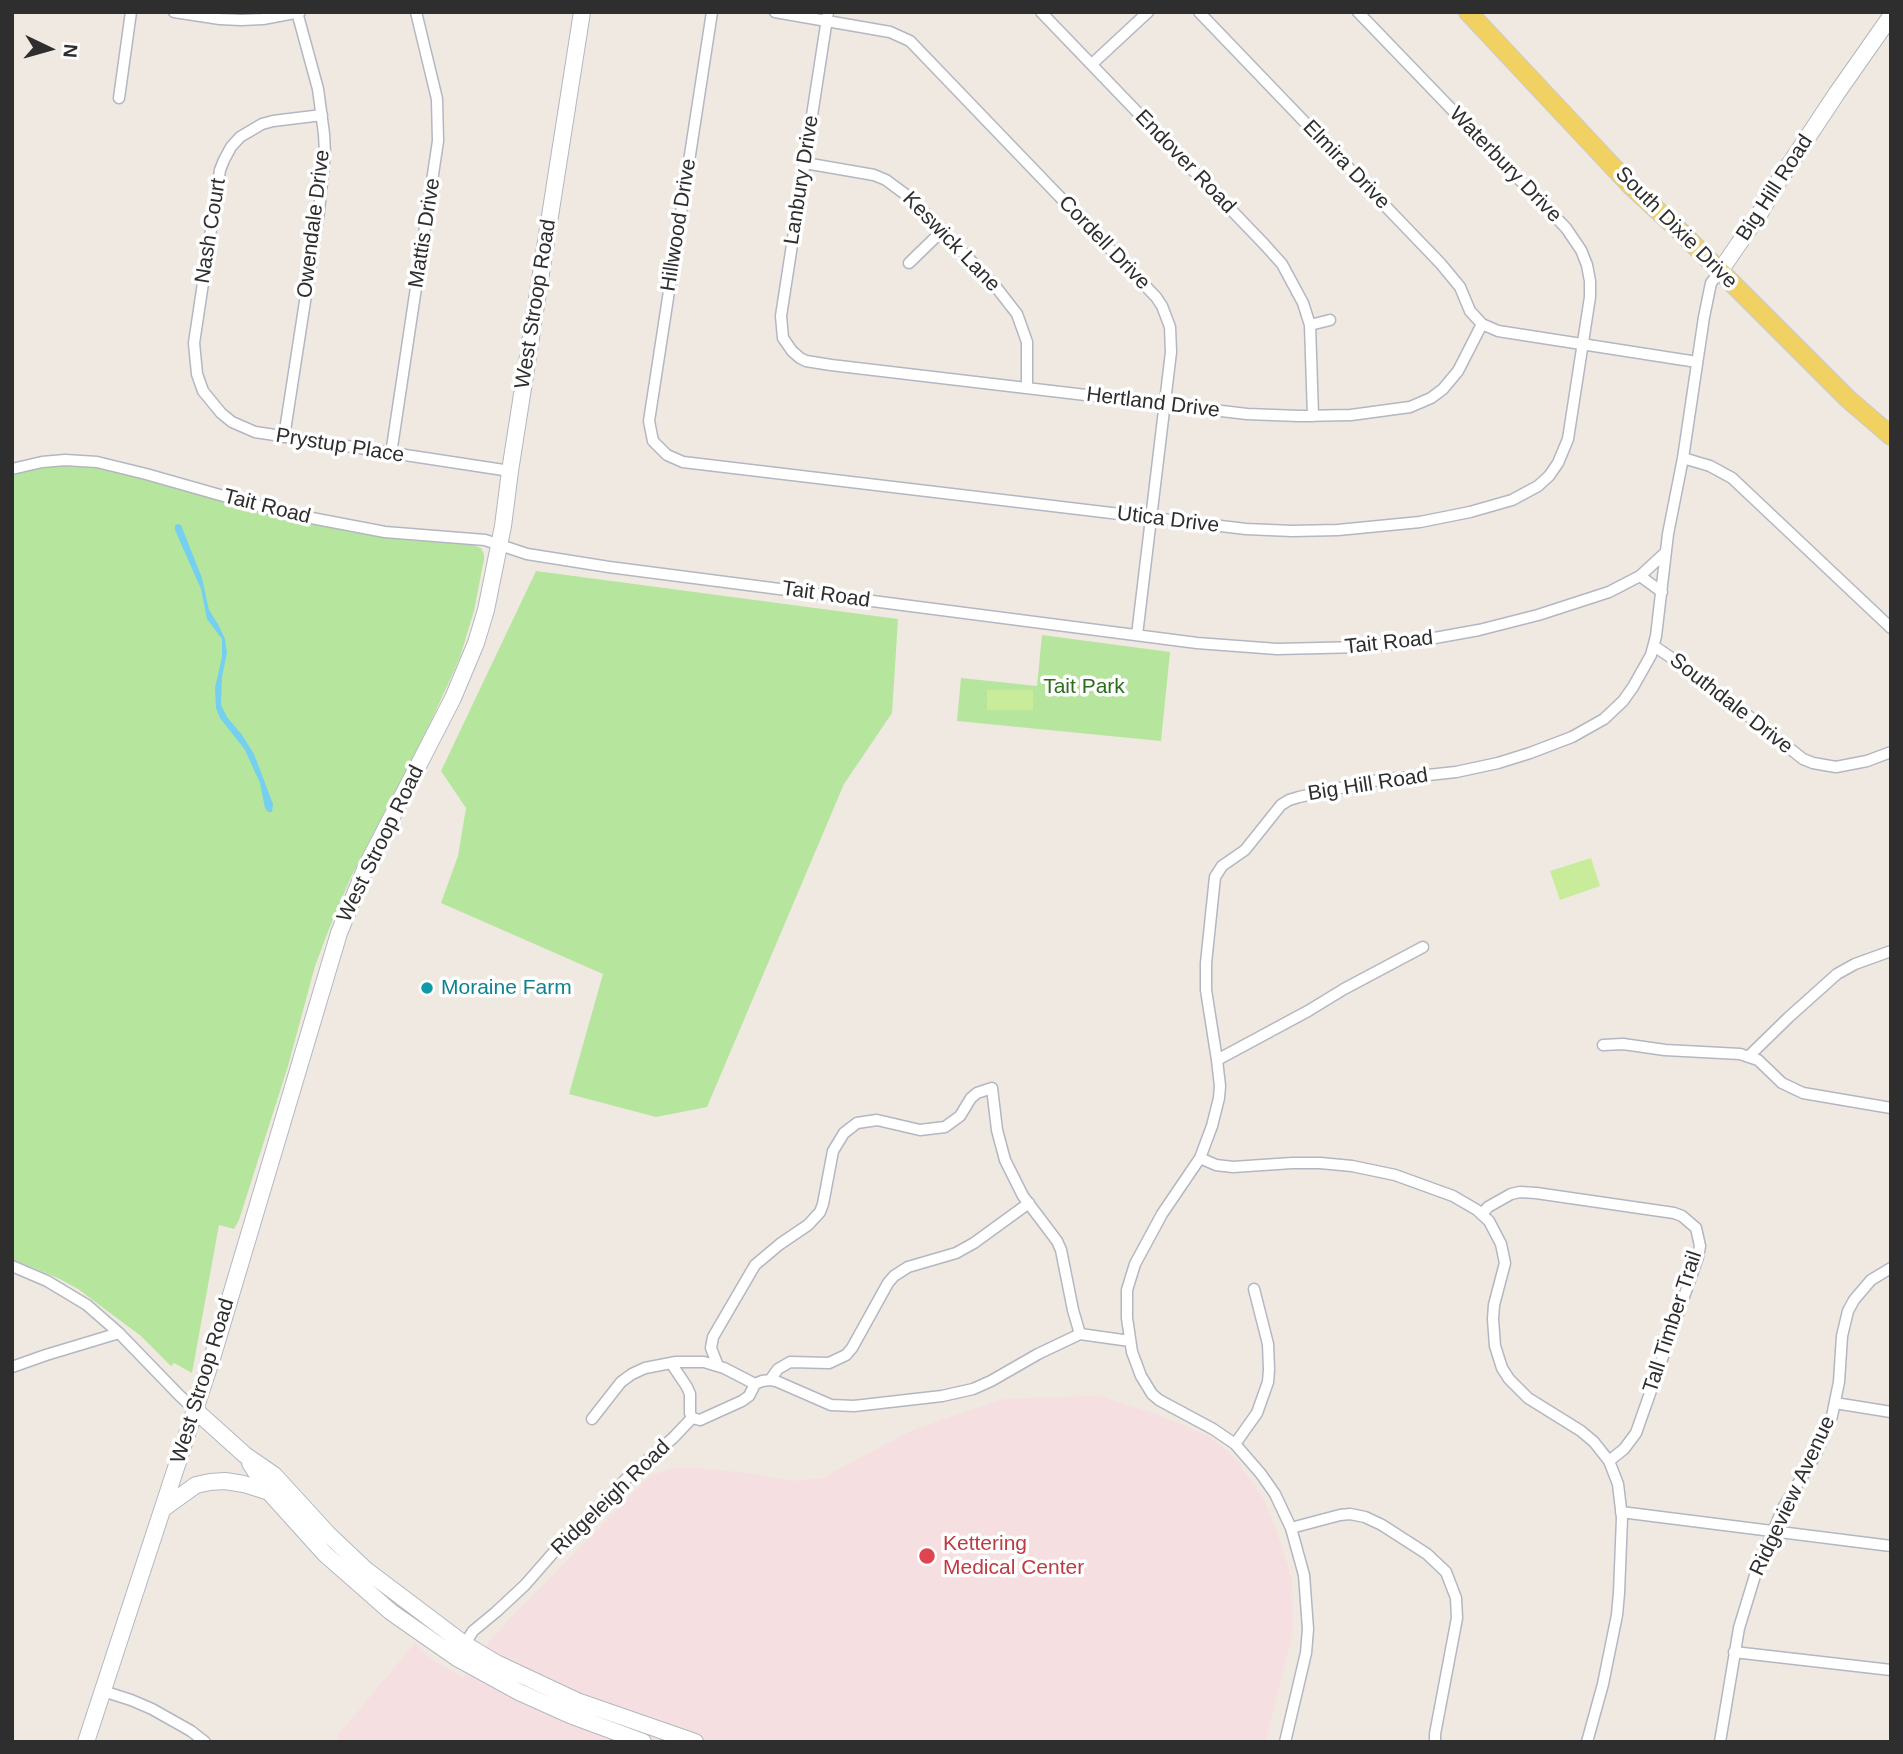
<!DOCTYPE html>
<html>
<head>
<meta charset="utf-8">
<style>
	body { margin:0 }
	#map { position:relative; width:1903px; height:1754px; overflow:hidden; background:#efe9e1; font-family:Arial,sans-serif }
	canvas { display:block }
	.frame { position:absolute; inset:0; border:14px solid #2e2e2e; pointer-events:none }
	.north { position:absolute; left:14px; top:14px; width:70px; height:70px; -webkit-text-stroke:5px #fff; paint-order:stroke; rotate:95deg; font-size:19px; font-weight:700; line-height:28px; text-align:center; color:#2e2e2e }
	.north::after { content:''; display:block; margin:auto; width:24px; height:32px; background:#2e2e2e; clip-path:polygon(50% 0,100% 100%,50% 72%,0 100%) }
</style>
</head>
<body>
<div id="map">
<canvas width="1903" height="1754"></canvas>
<div class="frame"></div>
<div class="north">N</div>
</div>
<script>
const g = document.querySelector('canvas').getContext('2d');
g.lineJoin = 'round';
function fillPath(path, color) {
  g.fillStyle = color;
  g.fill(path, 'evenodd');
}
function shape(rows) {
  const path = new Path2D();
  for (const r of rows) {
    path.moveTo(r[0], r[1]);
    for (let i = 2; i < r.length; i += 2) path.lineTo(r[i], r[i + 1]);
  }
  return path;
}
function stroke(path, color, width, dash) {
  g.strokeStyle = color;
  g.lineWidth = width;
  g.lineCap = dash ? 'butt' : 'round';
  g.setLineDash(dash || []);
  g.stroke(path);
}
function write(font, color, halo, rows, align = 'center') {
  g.font = font + ' Arial,sans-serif';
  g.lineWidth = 7;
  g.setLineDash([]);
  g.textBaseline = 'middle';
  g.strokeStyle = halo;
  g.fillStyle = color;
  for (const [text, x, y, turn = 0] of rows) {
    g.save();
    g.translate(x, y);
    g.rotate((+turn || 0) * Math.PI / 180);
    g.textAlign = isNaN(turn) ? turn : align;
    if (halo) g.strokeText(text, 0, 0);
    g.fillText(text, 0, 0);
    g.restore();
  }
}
fillPath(shape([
	[1098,1396,1157,1414,1210,1437,1236,1459,1264,1500,1277,1532,1292,1580,1293,1630,1266,1742,337,1742,338,1735,415,1643,431,1659,463,1677,487,1644,518,1610,650,1476,673,1468,697,1468,747,1473,791,1481,824,1478,863,1456,913,1430,1004,1399]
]), '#f5dfe0');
fillPath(shape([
	[64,465,109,468,160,482,449,542,473,545,481,548,484,554,484,559,474,611,460,657,449,682,424,736,351,877,329,929,315,966,288,1066,239,1220,234,1229,219,1225,192,1373,174,1363,171,1366,141,1336,78,1289,60,1279,12,1259,12,476,34,468],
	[536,571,898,619,892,713,844,784,707,1107,656,1117,569,1094,603,974,441,903,458,856,466,808,441,771],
	[1042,635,1170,652,1161,741,957,721,961,678,1037,686]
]), '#b6e59e');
fillPath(shape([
	[987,690,1033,690,1033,710,987,710],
	[1591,858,1600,886,1560,900,1550,871]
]), '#c9ec9a');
fillPath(shape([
	[178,524,181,525,202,578,209,610,219,626,225,639,227,653,222,677,221,705,227,717,242,735,254,754,273,804,272,812,268,812,265,808,260,783,245,750,220,718,216,708,215,688,222,657,222,639,207,619,201,589,175,530,175,525]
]), '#75cff0');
const street = shape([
	[174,12,220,19,241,20,263,19,300,12],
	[712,12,649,421,653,441,667,455,683,462,1246,529,1292,531,1338,530,1420,522,1470,512,1512,500,1538,486,1549,476,1558,463,1568,439,1590,297,1590,281,1587,265,1581,250,1566,228,1358,12],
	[775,12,890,32,910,41,1156,297,1162,306,1170,327,1171,352,1137,635],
	[828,12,781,316,783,338,792,351,800,358,806,361,831,365,1247,414,1299,416,1351,415,1410,407,1431,398,1443,389,1458,371,1482,324],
	[1041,12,1264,244,1282,264,1303,303,1310,325,1313,416],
	[1199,12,1441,264,1460,287,1470,311,1482,324,1498,331,1697,362],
	[1092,64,1148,12],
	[119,98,131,12],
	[322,115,273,121,262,124,240,137,231,147,224,160,220,170,194,343,197,374,203,391,221,413,232,422,255,432,510,471],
	[805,163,874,175,886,180,913,200,996,287,1017,314,1027,342,1027,388],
	[909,263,942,231],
	[1310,325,1330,320],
	[284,437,319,211,325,153,324,134,318,89,297,12],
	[391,454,438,141,437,99,416,12],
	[1683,458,1710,466,1732,478,1891,628],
	[12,469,42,462,65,460,97,462,146,474,280,512,385,532,485,540,527,554,609,567,1197,643,1277,649,1363,647,1418,641,1479,630,1538,615,1609,592,1640,576,1666,552],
	[1640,576,1662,592],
	[1654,646,1698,676,1803,759,1813,763,1836,767,1867,761,1891,752],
	[1603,1045,1623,1044,1665,1050,1740,1054,1758,1060,1782,1083,1803,1093,1891,1108],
	[1749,1056,1789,1017,1837,974,1855,964,1891,951],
	[1217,1060,1308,1011,1344,989,1423,947],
	[1200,1158,1216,1165,1233,1167,1292,1163,1320,1163,1352,1166,1395,1175,1453,1196,1477,1210,1489,1221,1501,1244,1505,1263,1494,1305,1493,1319,1495,1346,1502,1368,1509,1379,1528,1398,1581,1431,1594,1442,1609,1461,1618,1484,1622,1518,1619,1593,1617,1615,1603,1684,1587,1742],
	[1482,1214,1488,1207,1511,1194,1520,1192,1536,1193,1674,1213,1682,1216,1696,1228,1700,1246,1698,1257,1636,1433,1624,1449,1609,1461],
	[12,1266,47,1281,87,1305,119,1333,179,1395,195,1410],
	[718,1366,711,1348,713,1337,755,1265,780,1244,808,1225,820,1212,823,1204,833,1151,844,1133,857,1123,877,1120,920,1130,945,1127,960,1116,971,1098,977,1093,992,1088,997,1130,1005,1160,1023,1196,1057,1241,1061,1250,1073,1310,1080,1334],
	[12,1367,46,1355,119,1333],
	[770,1380,776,1381,831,1405,854,1406,942,1396,973,1389,991,1381,1038,1354,1080,1334,1130,1341],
	[755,1384,762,1381,770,1380,778,1369,790,1362,829,1363,846,1355,852,1348,888,1283,894,1276,908,1267,956,1253,974,1243,1029,1203],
	[1835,1403,1891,1412],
	[692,1418,700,1420,742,1401,749,1396,755,1384],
	[592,1419,621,1382,632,1374,645,1368,676,1362,704,1362,724,1368,755,1384],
	[1235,1444,1257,1413,1268,1382,1269,1370,1268,1344,1254,1289],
	[1621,1512,1891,1546],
	[1291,1528,1340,1515,1350,1514,1365,1517,1382,1525,1427,1554,1446,1572,1456,1598,1457,1618,1435,1734,1435,1742],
	[461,1650,473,1631,496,1612,525,1585,553,1553,577,1531,626,1479,673,1438,692,1418,690,1413,690,1394,687,1387,671,1363],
	[1734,1652,1891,1670],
	[103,1691,131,1700,152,1709,191,1731,205,1742],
	[1285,1742,1306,1653,1308,1629,1304,1575,1291,1528,1275,1494,1261,1474,1235,1444,1213,1429,1159,1400,1152,1394,1141,1376,1132,1352,1127,1318,1127,1290,1135,1264,1162,1214,1200,1158,1212,1126,1219,1098,1220,1086,1217,1060,1206,990,1206,963,1215,877,1222,866,1245,850,1281,805,1289,800,1299,797,1372,781,1456,772,1498,763,1530,753,1572,737,1604,719,1623,701,1633,687,1651,655,1656,636,1668,534,1683,458,1704,317,1711,283,1720,271],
	[1720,1742,1739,1628,1757,1569,1783,1508,1815,1456,1832,1416,1839,1382,1842,1336,1848,1311,1854,1300,1871,1280,1891,1268]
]);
const secondary = shape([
	[1720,271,1760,213,1776,185,1837,93,1891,16],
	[195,1410,245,1455,274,1475,328,1534,366,1570,464,1644,496,1663,577,1701,695,1742],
	[250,1463,269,1492,325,1554,391,1612,457,1658,519,1692,570,1715,643,1742],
	[164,1508,196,1485,210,1482,225,1481,244,1484,269,1492],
	[86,1742,213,1355,339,933,366,867,453,698,476,643,486,610,503,526,510,471,582,12]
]);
const primary = shape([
	[1468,12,1631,186,1681,232,1848,399,1891,436]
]);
stroke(street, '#b4b7c1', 13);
stroke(secondary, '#b4b7c1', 18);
stroke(primary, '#c9c9c9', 20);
stroke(street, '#fff', 10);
stroke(secondary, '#fff', 16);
stroke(primary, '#f2d163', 18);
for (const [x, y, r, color] of [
	[427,988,7,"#0f9aa8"],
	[927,1556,9,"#e0444e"]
]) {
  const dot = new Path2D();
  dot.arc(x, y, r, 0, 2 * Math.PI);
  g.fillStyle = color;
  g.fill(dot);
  stroke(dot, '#fff', 2.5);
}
write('21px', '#2e2e2e', '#fff', [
	["Endover Road",1185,162,46],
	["Elmira Drive",1346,165,46],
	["Waterbury Drive",1505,165,46],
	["Lanbury Drive",802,180,-81],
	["Big Hill Road",1775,188,-57],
	["Owendale Drive",314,224,-83],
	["Hillwood Drive",679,225,-81],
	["South Dixie Drive",1676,228,45],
	["Nash Court",211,231,-81],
	["Mattis Drive",425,233,-81],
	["Keswick Lane",951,242,46],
	["Cordell Drive",1104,243,46],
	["West Stroop Road",536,304,-81],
	["Hertland Drive",1153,403,7],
	["Prystup Place",340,446,9],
	["Tait Road",267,507,14],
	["Utica Drive",1168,520,7],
	["Tait Road",826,595,8],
	["Tait Road",1389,643,-6],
	["Southdale Drive",1731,704,38],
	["Big Hill Road",1368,785,-9],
	["West Stroop Road",381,844,-64],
	["Tall Timber Trail",1673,1322,-72],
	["West Stroop Road",203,1381,-73],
	["Ridgeview Avenue",1793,1496,-65],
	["Ridgeleigh Road",611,1498,-44]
]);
write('21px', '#2c6e1b', '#fff', [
	["Tait Park",1084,687]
]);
write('21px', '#0d838f', '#fff', [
	["Moraine Farm",441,988]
], 'left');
write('21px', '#be3a42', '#fff', [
	["Kettering",943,1544],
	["Medical Center",943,1568]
], 'left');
</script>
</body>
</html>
